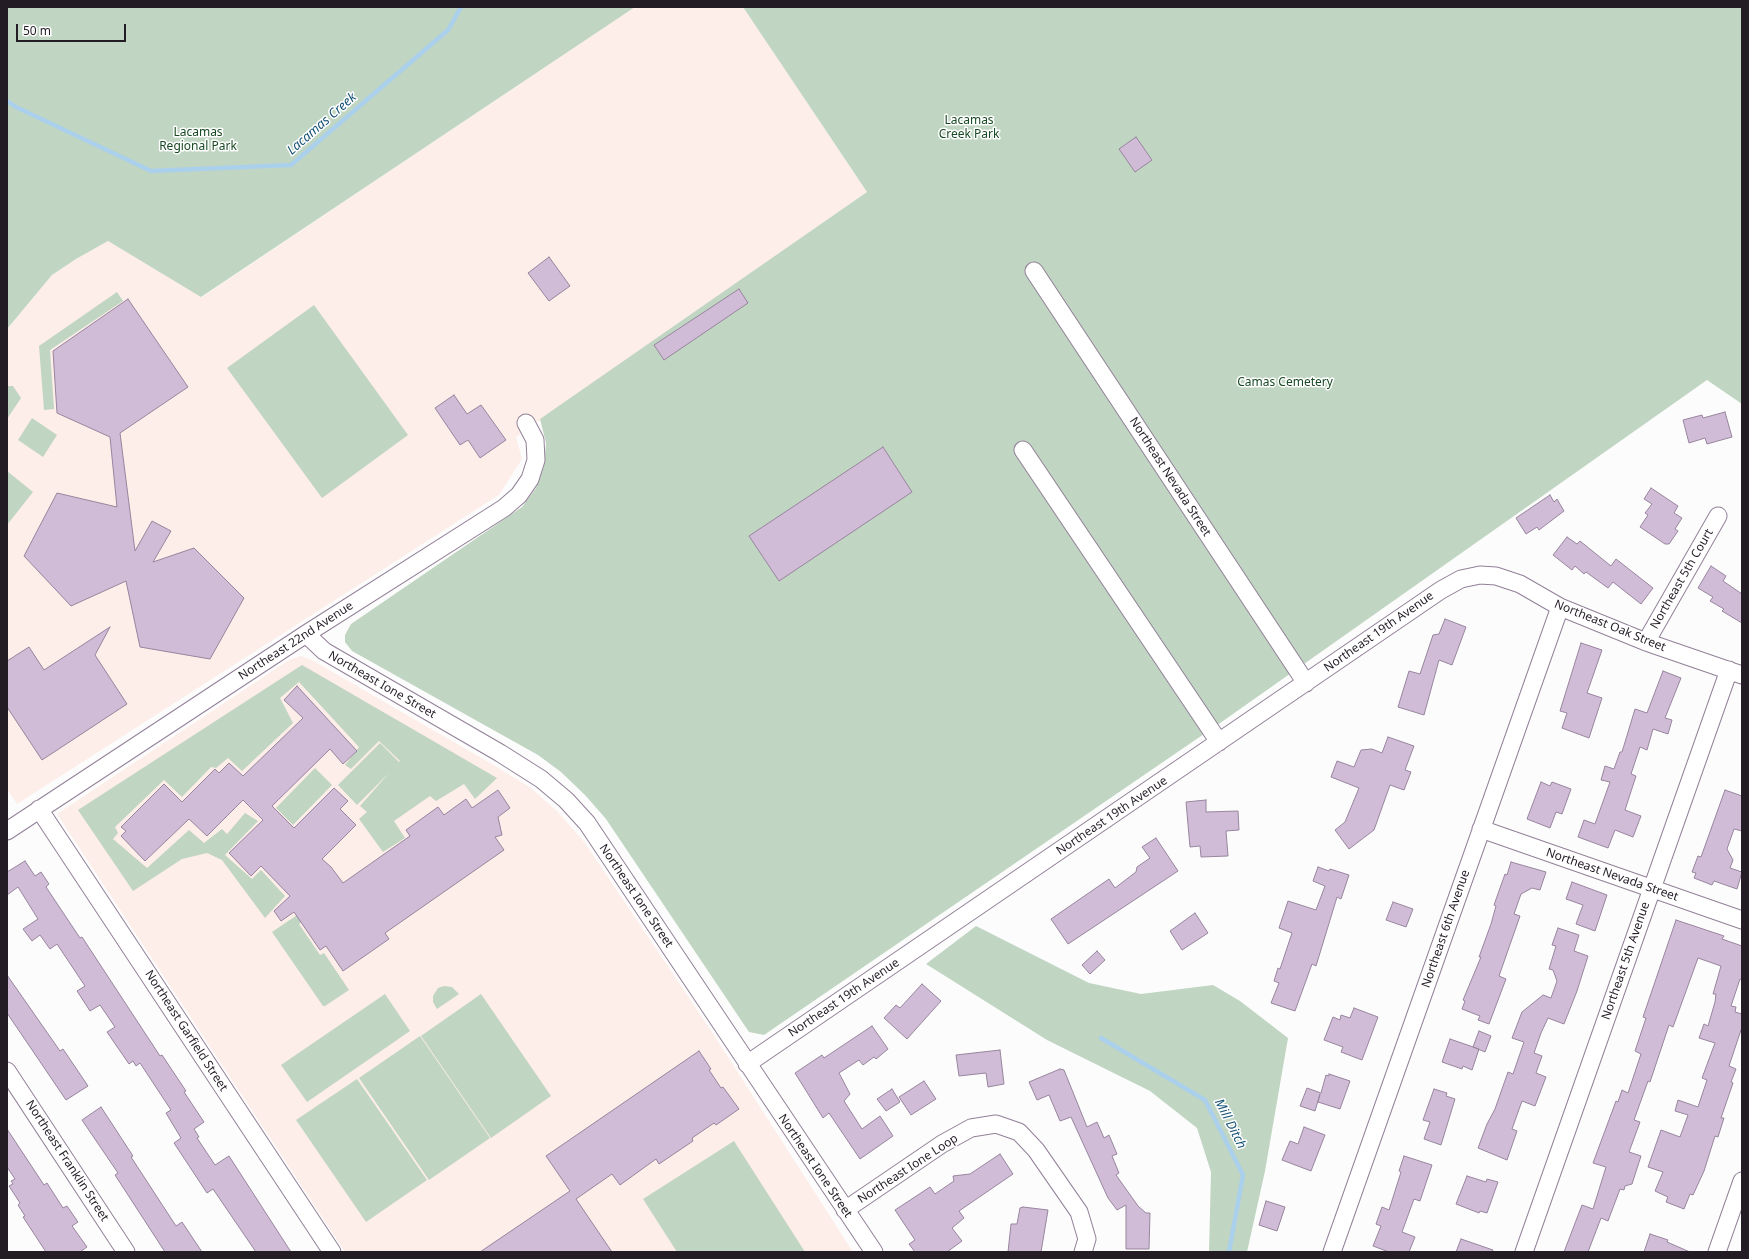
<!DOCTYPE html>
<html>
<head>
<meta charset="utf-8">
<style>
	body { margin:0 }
	#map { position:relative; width:1749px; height:1259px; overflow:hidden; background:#fcfcfc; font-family:"Noto Sans",sans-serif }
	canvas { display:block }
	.frame { position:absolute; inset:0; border:8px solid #231c25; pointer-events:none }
	.scale { position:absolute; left:16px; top:24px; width:110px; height:18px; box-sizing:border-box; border:2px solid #231c25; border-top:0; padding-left:5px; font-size:12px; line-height:14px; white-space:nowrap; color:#231c25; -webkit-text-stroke:3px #fff; paint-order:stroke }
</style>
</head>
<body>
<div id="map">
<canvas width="1749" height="1259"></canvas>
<div class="frame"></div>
<div class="scale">50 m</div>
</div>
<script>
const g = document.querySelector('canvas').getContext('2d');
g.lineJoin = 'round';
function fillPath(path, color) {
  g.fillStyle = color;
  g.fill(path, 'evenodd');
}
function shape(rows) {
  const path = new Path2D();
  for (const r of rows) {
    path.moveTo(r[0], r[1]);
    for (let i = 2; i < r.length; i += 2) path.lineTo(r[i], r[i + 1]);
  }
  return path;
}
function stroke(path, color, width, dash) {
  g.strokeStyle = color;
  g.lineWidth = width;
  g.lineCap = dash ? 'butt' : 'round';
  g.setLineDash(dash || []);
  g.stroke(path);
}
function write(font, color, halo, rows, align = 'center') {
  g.font = font + ' "Noto Sans",sans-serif';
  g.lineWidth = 3;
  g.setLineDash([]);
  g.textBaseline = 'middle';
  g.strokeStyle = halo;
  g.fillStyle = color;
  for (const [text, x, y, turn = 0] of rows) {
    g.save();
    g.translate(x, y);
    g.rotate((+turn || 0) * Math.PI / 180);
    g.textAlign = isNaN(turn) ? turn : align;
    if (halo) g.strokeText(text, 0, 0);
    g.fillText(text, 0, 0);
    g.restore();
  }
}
fillPath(shape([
	[635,7,743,7,867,192,516,437,522,459,499,495,17,804,7,789,7,329,52,275,76,259,108,241,202,297],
	[301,656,312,660,497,767,531,788,558,812,585,843,712,1032,853,1252,345,1252,57,814,289,660]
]), '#fdeee9');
fillPath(shape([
	[7,7,635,7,201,297,108,241,76,259,52,275,7,329],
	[743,7,1742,7,1742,404,1707,380,1223,721,764,1035,749,1032,606,819,585,795,561,772,538,755,352,651,345,642,345,635,351,624,522,507,536,488,544,466,546,443,540,419,867,192],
	[117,292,123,301,50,350,54,409,44,410,39,346],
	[314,305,408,435,322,498,227,368],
	[7,386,13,386,21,398,7,419],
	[32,418,57,435,43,457,18,440],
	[7,471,33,492,7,525],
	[302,665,497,778,475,799,464,784,436,801,430,796,394,821,405,838,383,852,359,819,367,812,360,806,389,773,357,805,338,785,380,743,399,762,400,761,379,741,351,769,345,765,359,747,299,682,280,698,293,723,242,771,228,758,216,768,211,767,182,797,164,780,115,827,118,833,113,839,147,868,189,830,204,843,222,829,227,834,245,813,258,821,225,855,252,879,261,870,285,896,265,918,222,860,207,853,182,859,133,891,78,810],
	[315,768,332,785,293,825,276,808],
	[300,913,312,914,299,924,320,955,324,953,349,990,325,1006,323,1006,272,932],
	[976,926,1089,983,1141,994,1213,985,1240,1001,1288,1038,1265,1171,1247,1252,1209,1252,1211,1172,1197,1128,1150,1091,1047,1040,926,964],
	[444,986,452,987,459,994,437,1009,433,1002,433,996,438,988],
	[385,994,410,1031,307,1102,281,1065],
	[481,994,551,1096,491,1138,421,1036],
	[420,1036,490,1138,429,1180,359,1078],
	[357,1079,427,1180,366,1222,296,1120],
	[734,1141,805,1252,677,1252,643,1199]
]), '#c0d5c2');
stroke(shape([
	[7,101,16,107,151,171,291,165,448,30,461,7],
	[1101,1038,1205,1100,1243,1175,1229,1252]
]), '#abd0eb', 4.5);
const building = shape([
	[1136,137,1152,160,1135,172,1119,149,1136,137],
	[549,257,570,286,549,301,528,273,549,257],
	[739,289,748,303,664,360,654,345,739,289],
	[128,299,188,387,120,433,135,551,152,521,171,531,153,562,194,548,244,598,210,659,140,647,126,581,71,606,24,556,57,493,117,507,110,437,57,413,53,351,128,299],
	[454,395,467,414,481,405,506,440,480,458,468,440,460,445,435,408,454,395],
	[1725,412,1732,437,1707,444,1705,438,1689,443,1683,420,1702,415,1703,418,1725,412],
	[883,447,912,492,779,581,749,536,883,447],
	[1651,488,1678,506,1674,513,1682,518,1675,529,1678,531,1669,544,1665,544,1640,527,1648,515,1645,513,1652,504,1644,499,1651,488],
	[1550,495,1554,502,1557,499,1564,511,1539,530,1537,527,1526,534,1516,518,1550,495],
	[1567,537,1577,544,1580,541,1611,566,1616,559,1653,588,1641,604,1613,582,1608,588,1586,572,1584,574,1575,566,1572,570,1553,555,1567,537],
	[1711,566,1726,576,1723,581,1742,594,1742,623,1722,611,1724,609,1710,601,1713,597,1698,588,1711,566],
	[1445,619,1466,627,1452,665,1439,660,1424,715,1398,707,1409,671,1420,674,1433,635,1439,634,1445,619],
	[110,627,95,655,127,704,42,760,7,707,7,661,29,647,44,670,110,627],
	[1581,643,1602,650,1587,693,1602,698,1589,738,1562,728,1567,713,1560,711,1581,643],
	[1663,671,1681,678,1665,718,1672,720,1668,734,1653,729,1647,750,1640,747,1631,774,1636,776,1625,810,1641,816,1633,837,1615,830,1608,848,1578,837,1584,820,1595,824,1610,782,1601,780,1605,766,1614,769,1620,752,1622,752,1635,709,1647,713,1663,671],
	[297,686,357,751,343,764,330,749,272,806,294,828,334,788,348,801,340,809,356,825,322,859,331,867,343,883,410,836,406,830,438,807,444,815,466,799,472,808,498,790,510,808,498,817,502,835,495,837,504,850,385,933,389,939,343,971,326,946,320,950,294,912,281,921,274,911,290,896,261,866,251,876,229,853,263,820,243,800,207,836,189,819,145,861,121,836,126,831,121,827,164,784,182,802,215,769,219,773,229,763,243,776,303,718,284,700,297,686],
	[1388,737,1414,746,1405,770,1411,772,1404,790,1390,785,1374,830,1349,849,1335,830,1345,822,1359,788,1331,777,1337,761,1354,767,1361,750,1372,749,1382,753,1388,737],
	[1541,782,1550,786,1552,782,1571,789,1562,814,1556,812,1550,828,1527,819,1541,782],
	[1725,790,1742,796,1742,831,1734,829,1727,849,1733,860,1730,868,1742,872,1737,889,1714,881,1712,885,1694,878,1696,873,1692,872,1698,856,1701,857,1725,790],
	[1206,800,1206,812,1238,811,1239,830,1226,831,1228,856,1201,857,1200,846,1190,847,1186,802,1206,800],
	[1156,838,1178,871,1068,944,1051,919,1109,879,1115,888,1136,872,1137,867,1150,858,1142,847,1156,838],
	[25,861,35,876,41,872,49,884,46,887,80,938,82,937,160,1056,162,1055,186,1091,184,1092,204,1122,194,1129,199,1137,197,1138,215,1165,229,1156,291,1252,256,1252,213,1189,207,1193,174,1143,181,1138,166,1113,171,1110,140,1063,136,1066,133,1061,129,1064,107,1032,115,1027,100,1005,90,1011,77,991,85,986,57,944,50,949,40,935,32,941,23,929,38,919,18,887,7,895,7,872,25,861],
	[1511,862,1546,872,1540,890,1532,888,1521,894,1514,914,1520,916,1499,976,1506,979,1489,1024,1478,1020,1480,1016,1462,1009,1465,1001,1463,1000,1481,957,1479,957,1491,924,1496,906,1494,905,1505,874,1507,875,1511,862],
	[1318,867,1329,871,1330,869,1349,875,1341,899,1337,897,1316,966,1312,964,1295,1011,1271,1003,1279,983,1274,981,1278,968,1280,969,1292,933,1279,928,1288,901,1316,910,1325,886,1313,881,1318,867],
	[1572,882,1607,895,1595,931,1576,924,1583,905,1566,899,1572,882],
	[1393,902,1413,909,1406,927,1386,920,1393,902],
	[1195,913,1208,933,1182,950,1170,931,1195,913],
	[1676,920,1724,936,1722,939,1742,946,1742,980,1740,979,1731,1006,1736,1007,1735,1012,1742,1014,1742,1027,1729,1066,1736,1069,1731,1082,1733,1083,1721,1118,1724,1118,1718,1137,1715,1136,1704,1171,1693,1195,1690,1194,1684,1209,1666,1202,1668,1197,1655,1191,1663,1172,1648,1167,1661,1130,1680,1137,1688,1115,1675,1111,1678,1100,1698,1107,1707,1080,1702,1078,1715,1043,1699,1038,1704,1024,1708,1026,1715,1002,1716,994,1713,994,1721,966,1698,958,1673,1027,1669,1025,1650,1082,1648,1081,1634,1120,1640,1122,1629,1152,1641,1156,1632,1184,1625,1186,1624,1190,1620,1189,1608,1221,1601,1218,1588,1252,1564,1252,1582,1205,1593,1209,1606,1167,1593,1163,1616,1101,1618,1102,1622,1090,1628,1093,1641,1054,1635,1051,1646,1018,1643,1017,1676,920],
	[1558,928,1579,935,1574,951,1588,956,1577,991,1564,1024,1548,1018,1541,1033,1534,1053,1542,1056,1536,1073,1546,1077,1535,1106,1522,1101,1512,1129,1517,1131,1507,1160,1478,1148,1487,1124,1495,1109,1508,1072,1513,1074,1524,1042,1512,1038,1522,1012,1543,995,1551,998,1557,981,1553,970,1549,969,1556,946,1552,945,1558,928],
	[1097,951,1105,960,1090,974,1082,965,1097,951],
	[7,975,60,1051,63,1049,88,1086,66,1100,7,1013,7,975],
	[922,984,941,1001,907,1039,884,1018,896,1005,900,1008,922,984],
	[1354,1008,1378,1017,1362,1060,1341,1052,1343,1047,1324,1040,1333,1017,1340,1020,1341,1015,1350,1018,1354,1008],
	[872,1026,888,1049,876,1059,874,1057,863,1065,859,1060,839,1073,850,1094,844,1101,862,1129,880,1116,893,1136,860,1159,829,1113,823,1118,795,1073,822,1055,824,1058,872,1026],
	[1479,1031,1491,1036,1485,1052,1473,1047,1479,1031],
	[1450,1039,1479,1049,1472,1070,1463,1066,1462,1069,1442,1062,1450,1039],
	[1000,1050,1004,1084,988,1087,986,1073,959,1076,956,1055,1000,1050],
	[699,1051,711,1069,709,1070,721,1088,723,1087,739,1109,716,1125,714,1123,692,1138,693,1141,659,1164,656,1159,620,1185,612,1174,576,1199,612,1252,480,1252,570,1191,546,1156,699,1051],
	[1060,1069,1064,1070,1087,1127,1097,1122,1104,1138,1109,1135,1117,1154,1112,1156,1119,1173,1116,1175,1138,1206,1146,1213,1150,1213,1149,1249,1126,1249,1126,1205,1117,1210,1108,1198,1071,1117,1060,1121,1049,1095,1037,1100,1029,1082,1060,1069],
	[1329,1074,1350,1081,1340,1109,1318,1102,1320,1094,1315,1111,1300,1106,1307,1088,1321,1093,1326,1075,1329,1076,1329,1074],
	[924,1081,936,1099,911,1115,899,1097,924,1081],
	[892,1089,900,1102,886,1111,877,1099,892,1089],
	[1434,1089,1447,1093,1446,1096,1455,1099,1441,1145,1424,1139,1430,1122,1423,1120,1434,1089],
	[101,1107,133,1156,131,1157,176,1226,182,1222,202,1252,165,1252,115,1175,118,1173,82,1120,101,1107],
	[1304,1127,1325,1135,1311,1171,1282,1160,1290,1141,1298,1144,1304,1127],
	[7,1129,44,1185,47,1183,63,1208,67,1206,78,1222,72,1226,87,1247,80,1252,46,1252,23,1217,25,1216,18,1205,20,1203,9,1186,13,1184,11,1181,15,1179,7,1167,7,1129],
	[1000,1154,1013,1174,959,1211,964,1218,952,1228,962,1241,947,1252,915,1252,909,1244,915,1240,895,1210,930,1187,935,1194,954,1181,953,1176,970,1174,1000,1154],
	[1404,1156,1432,1165,1420,1201,1414,1199,1402,1232,1415,1237,1409,1252,1389,1252,1373,1246,1381,1226,1376,1224,1382,1207,1389,1210,1401,1172,1399,1171,1404,1156],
	[1467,1176,1486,1182,1487,1179,1498,1182,1487,1213,1480,1211,1479,1213,1456,1204,1467,1176],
	[1266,1201,1285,1207,1277,1231,1259,1225,1266,1201],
	[1023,1207,1048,1210,1041,1252,1008,1252,1011,1224,1017,1224,1020,1208,1023,1207],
	[1650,1234,1668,1240,1667,1242,1690,1252,1644,1252,1650,1234],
	[1461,1239,1493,1250,1492,1252,1456,1252,1461,1239]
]);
fillPath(building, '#d0bcd6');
stroke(building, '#98859e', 1);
const street = shape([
	[1034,271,1306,683],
	[1023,450,1219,742],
	[306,634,324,651,500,753,541,779,566,800,587,823,874,1252],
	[1646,642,1718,516],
	[39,809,332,1252],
	[1481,829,1742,920],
	[7,831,306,634,504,508,519,495,530,479,536,460,535,440,526,423],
	[747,1064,1441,590,1461,579,1480,575,1496,576,1520,584,1560,607,1646,642,1742,675],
	[7,1071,126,1252],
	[845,1210,942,1144,971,1128,996,1124,1019,1132,1036,1150,1079,1212,1087,1239,1083,1252],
	[1332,1252,1560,607],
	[1524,1252,1729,670],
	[1717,1252,1742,1181]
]);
stroke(street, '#928098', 19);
stroke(street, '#fff', 17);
write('12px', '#174922', '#fff', [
	["Lacamas",969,121],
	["Creek Park",969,135],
	["Lacamas",198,133],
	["Regional Park",198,147],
	["Camas Cemetery",1285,383]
]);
write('12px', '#231c25', '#fff', [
	["Northeast Nevada Street",1170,477,57],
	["Northeast 5th Court",1682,579,-60],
	["Northeast Oak Street",1610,626,22],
	["Northeast 19th Avenue",1379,632,-35],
	["Northeast 22nd Avenue",296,641,-33],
	["Northeast Ione Street",382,685,30],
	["Northeast 19th Avenue",1112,816,-34],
	["Northeast Nevada Street",1612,875,19],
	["Northeast Ione Street",636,896,56],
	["Northeast 6th Avenue",1446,929,-71],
	["Northeast 5th Avenue",1626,961,-71],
	["Northeast 19th Avenue",844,998,-34],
	["Northeast Garfield Street",186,1031,57],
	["Northeast Franklin Street",67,1161,57],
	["Northeast Ione Street",815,1166,56],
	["Northeast Ione Loop",908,1169,-33]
]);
write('italic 13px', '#175377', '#fff', [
	["Lacamas Creek",322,124,-41],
	["Mill Ditch",1230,1124,63]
]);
</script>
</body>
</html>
